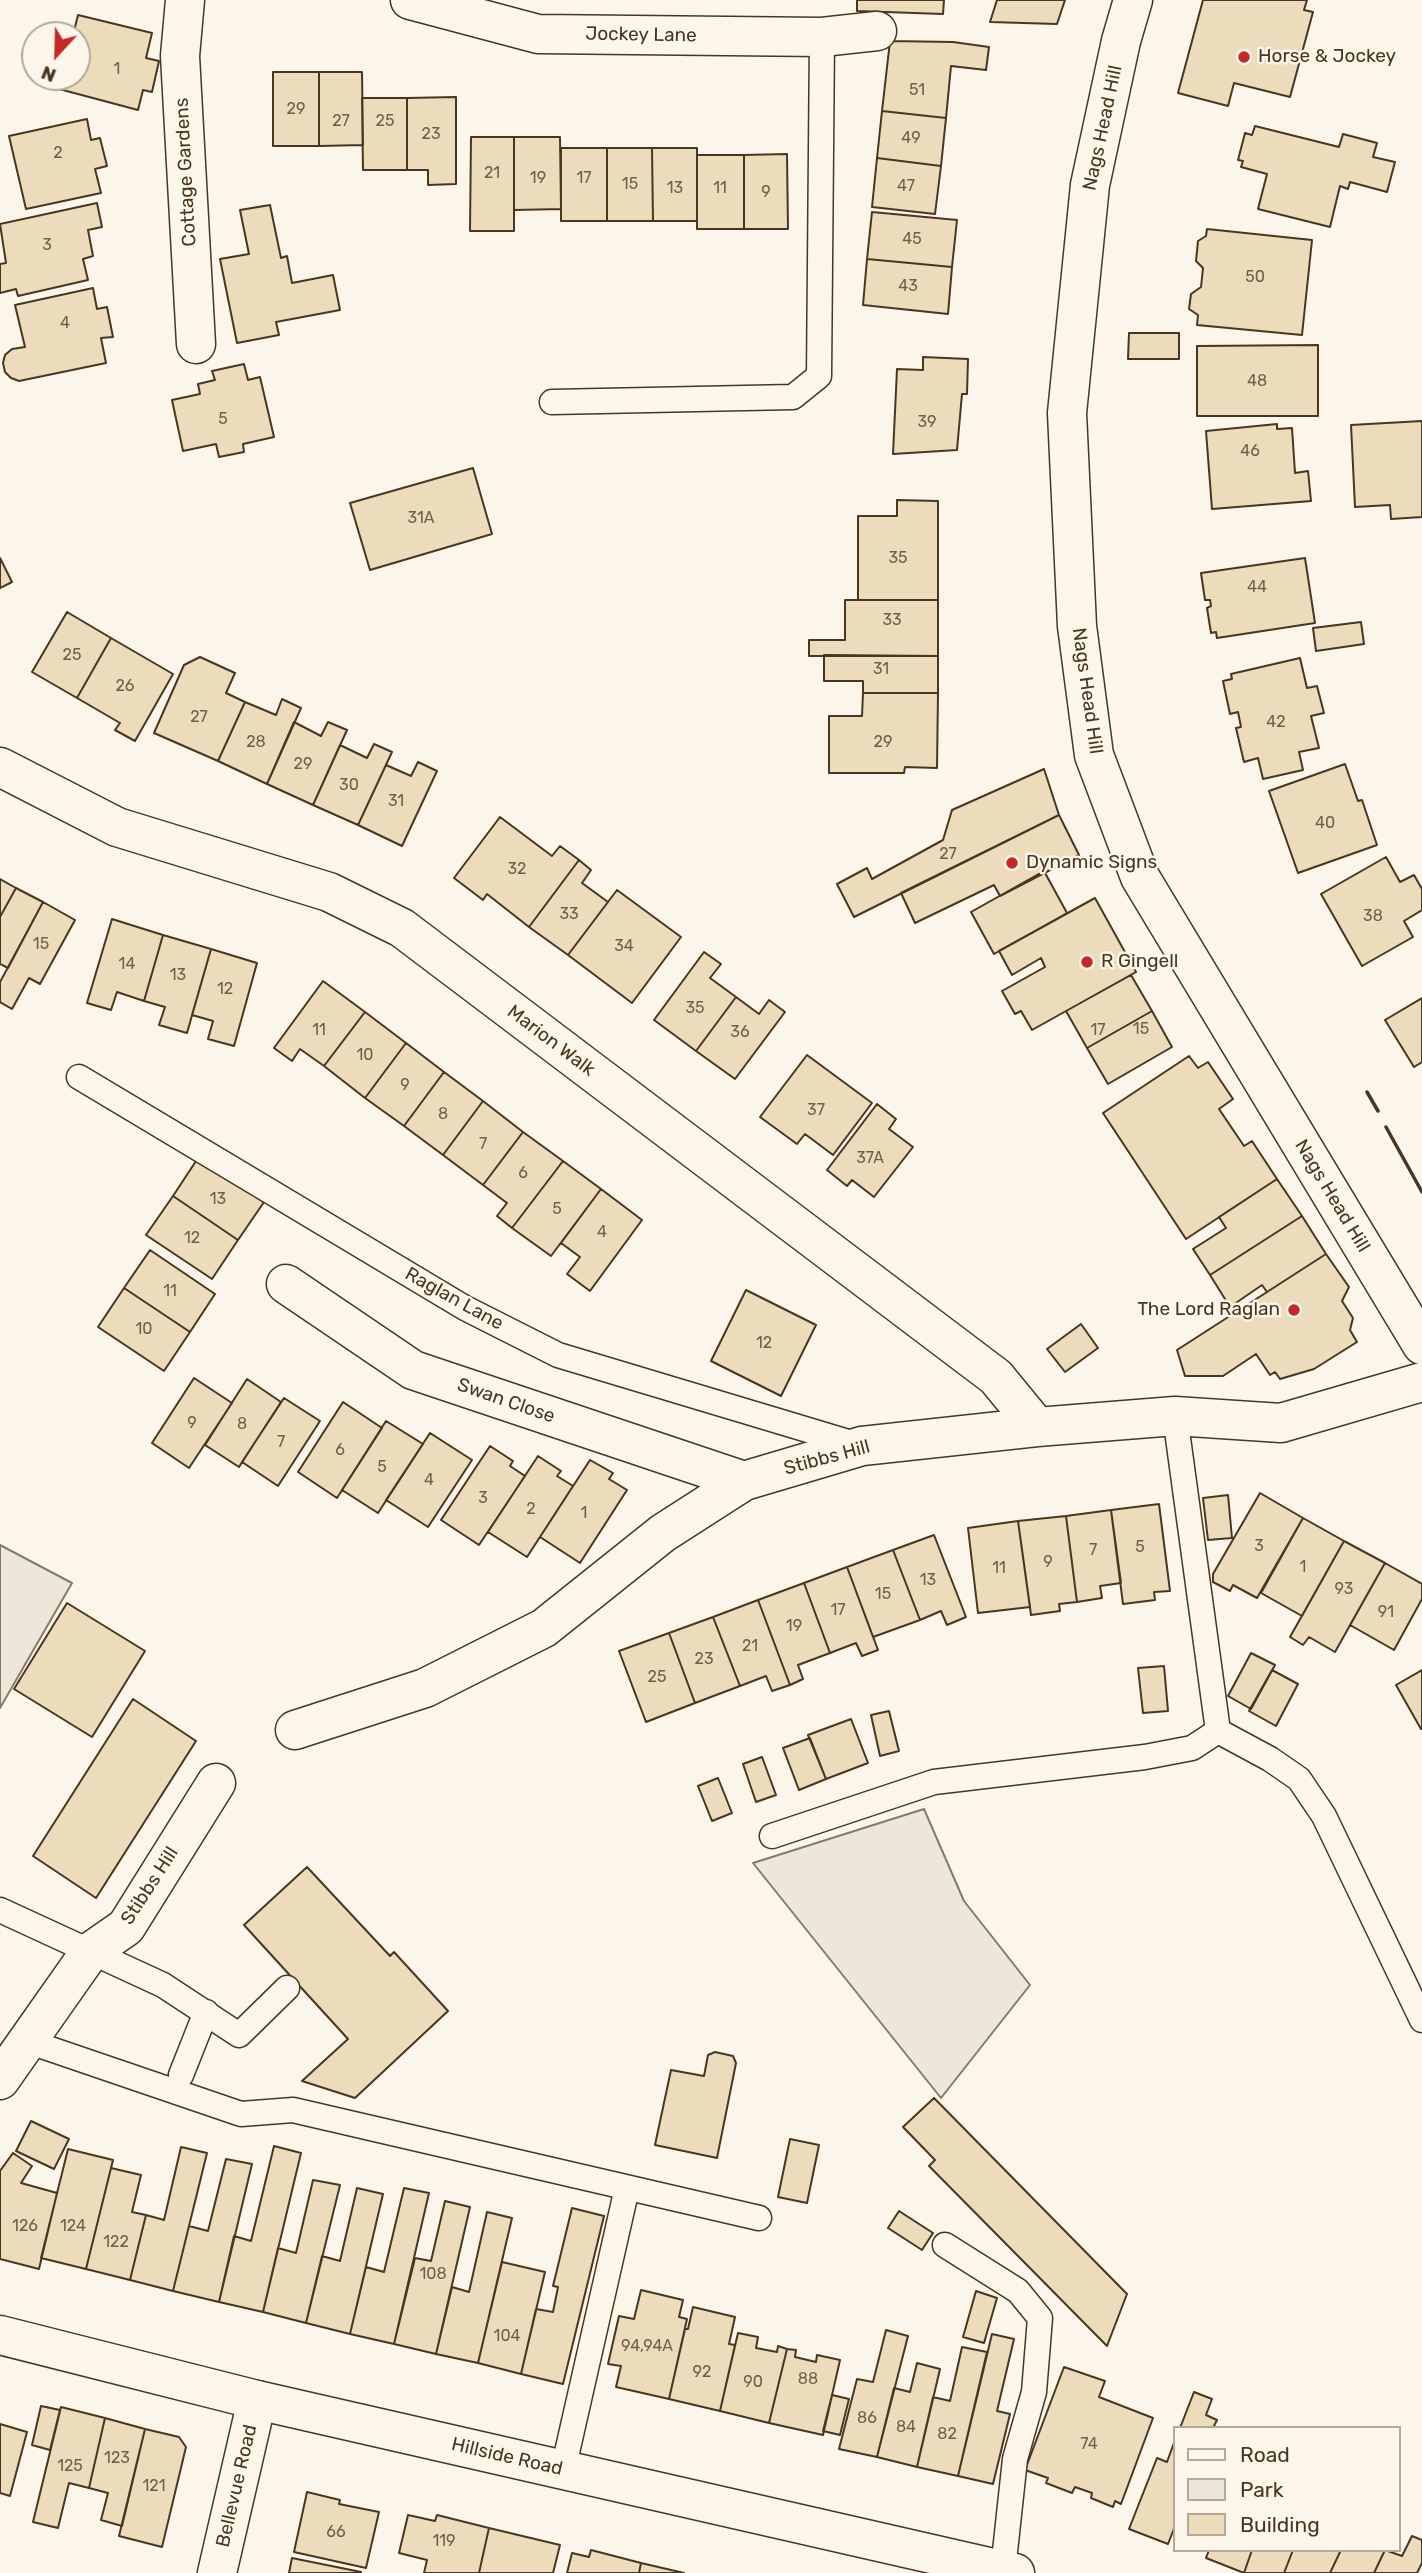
<!DOCTYPE html>
<html>
<head>
<meta charset="utf-8">
<style>
	body { margin:0 }
	#map { position:relative; width:1422px; height:2573px; overflow:hidden; background:#fbf6e9; font-family:Rubik,sans-serif }
	canvas { display:block }
	.legend { position:absolute; left:1173px; top:2426px; width:228px; height:126px; box-sizing:border-box; background:#fbf6e9; border:2px solid #b4a999; margin:0; padding:9px 12px; list-style:none; font-size:21px; color:#4a3520 }
	.legend li { display:flex; align-items:center; gap:14px; height:35px }
	.legend b { width:35px; border:2px solid #b4a999 }
	.north { position:absolute; left:21px; top:21px; width:70px; height:70px; box-sizing:border-box; background:#fbf6e9; border:2px solid #b4a999; border-radius:50%; rotate:202deg; font-size:19px; font-weight:700; line-height:28px; text-align:center; color:#4a3520 }
	.north::after { content:''; display:block; margin:auto; width:24px; height:32px; background:#c62828; clip-path:polygon(50% 0,100% 100%,50% 72%,0 100%) }
</style>
</head>
<body>
<div id="map">
<canvas width="1422" height="2573"></canvas>
<ul class="legend">
<li><b style="height:9px;background:#fbf6e9"></b>Road</li>
<li><b style="height:19px;background:#ede6d9"></b>Park</li>
<li><b style="height:19px;background:#ecdcbc"></b>Building</li>
</ul>
<div class="north">N</div>
</div>
<script>
const g = document.querySelector('canvas').getContext('2d');
g.lineJoin = 'round';
function fillPath(path, color) {
  g.fillStyle = color;
  g.fill(path, 'evenodd');
}
function shape(rows) {
  const path = new Path2D();
  for (const r of rows) {
    path.moveTo(r[0], r[1]);
    for (let i = 2; i < r.length; i += 2) path.lineTo(r[i], r[i + 1]);
  }
  return path;
}
function stroke(path, color, width, dash) {
  g.strokeStyle = color;
  g.lineWidth = width;
  g.lineCap = dash ? 'butt' : 'round';
  g.setLineDash(dash || []);
  g.stroke(path);
}
function write(font, color, halo, rows, align = 'center') {
  g.font = font + ' Rubik,sans-serif';
  g.lineWidth = 5;
  g.setLineDash([]);
  g.textBaseline = 'middle';
  g.strokeStyle = halo;
  g.fillStyle = color;
  for (const [text, x, y, turn = 0] of rows) {
    g.save();
    g.translate(x, y);
    g.rotate((+turn || 0) * Math.PI / 180);
    g.textAlign = isNaN(turn) ? turn : align;
    if (halo) g.strokeText(text, 0, 0);
    g.fillText(text, 0, 0);
    g.restore();
  }
}
const green = shape([
	[0,1545,72,1583,0,1708,0,1545],
	[924,1809,964,1901,1030,1985,941,2098,753,1863,924,1809]
]);
fillPath(green, '#ede6d9');
stroke(green, '#887966', 2);
const building = shape([
	[857,0,944,0,943,14,857,11,857,0],
	[997,0,1065,0,1057,24,990,22,997,0],
	[1203,0,1307,0,1304,10,1313,12,1290,97,1234,83,1228,106,1178,93,1203,0],
	[78,15,152,33,146,58,159,61,152,92,143,90,138,110,59,89,62,77,77,77,77,35,73,35,78,15],
	[890,41,953,42,989,47,986,70,951,66,946,118,882,111,890,41],
	[273,72,319,72,319,146,273,146,273,72],
	[319,72,362,72,363,145,319,146,319,72],
	[456,97,456,184,428,185,428,170,407,170,407,98,456,97],
	[362,98,407,98,407,170,363,170,362,98],
	[882,111,946,118,941,166,877,158,882,111],
	[87,119,91,140,100,138,107,166,95,169,101,193,26,209,9,136,87,119],
	[1255,126,1339,147,1343,134,1377,143,1373,157,1395,162,1387,192,1350,182,1348,189,1340,186,1330,227,1258,209,1267,174,1241,167,1243,161,1238,160,1245,133,1252,135,1255,126],
	[471,137,514,137,514,231,470,231,471,137],
	[514,137,560,137,561,209,514,210,514,137],
	[561,148,607,148,607,221,561,221,561,148],
	[607,148,652,148,653,221,607,221,607,148],
	[652,148,697,148,697,221,653,221,652,148],
	[787,154,788,229,744,229,744,155,787,154],
	[697,155,744,155,744,229,697,229,697,155],
	[877,158,941,166,935,214,872,207,877,158],
	[97,203,102,227,88,230,93,256,83,259,88,280,18,296,16,289,0,293,0,264,6,263,0,224,97,203],
	[270,205,281,258,287,256,292,283,333,275,340,310,276,322,279,335,237,343,220,259,249,254,240,210,270,205],
	[872,212,957,220,952,267,867,259,872,212],
	[1207,229,1312,240,1302,335,1197,325,1198,315,1189,309,1191,294,1201,287,1203,268,1196,261,1198,241,1206,236,1207,229],
	[867,259,952,267,948,314,863,305,867,259],
	[93,288,97,309,107,307,113,337,101,338,106,363,19,381,11,378,5,372,3,363,5,355,12,349,25,347,15,305,93,288],
	[1129,333,1179,333,1179,359,1128,359,1129,333],
	[1318,345,1318,416,1197,416,1197,346,1318,345],
	[923,357,968,359,967,394,962,394,957,450,893,454,897,369,923,370,923,357],
	[244,364,248,380,260,377,274,437,243,444,244,452,219,457,216,444,183,451,172,400,200,394,198,384,215,380,212,371,244,364],
	[1422,421,1422,517,1391,519,1390,505,1355,507,1351,425,1422,421],
	[1277,424,1277,429,1292,428,1295,473,1308,471,1311,501,1212,509,1206,431,1277,424],
	[473,468,492,534,370,570,350,503,473,468],
	[897,500,938,501,938,600,858,600,858,516,897,516,897,500],
	[0,558,12,582,0,588,0,558],
	[1305,558,1315,623,1217,638,1216,632,1211,633,1207,608,1211,606,1210,600,1205,600,1201,573,1305,558],
	[845,600,938,600,938,656,809,656,809,640,845,640,845,600],
	[67,612,111,638,77,698,32,672,67,612],
	[1361,622,1364,644,1316,651,1313,628,1361,622],
	[111,638,173,674,135,741,115,730,120,723,77,698,111,638],
	[824,655,938,656,938,693,863,693,863,681,824,681,824,655],
	[200,657,235,673,226,693,245,702,218,761,154,733,184,665,200,657],
	[1300,658,1307,688,1317,686,1324,713,1311,716,1319,748,1299,752,1303,770,1263,779,1258,758,1244,762,1236,728,1241,727,1238,712,1230,714,1223,681,1232,679,1231,674,1300,658],
	[863,693,938,693,937,768,905,767,904,773,829,773,829,716,862,716,863,693],
	[282,699,301,708,267,784,218,761,245,702,276,715,282,699],
	[294,722,321,736,328,722,347,730,313,805,267,784,294,722],
	[374,744,392,752,358,825,313,805,340,745,367,758,374,744],
	[418,762,437,771,402,846,358,825,386,765,411,776,418,762],
	[1345,764,1358,801,1362,800,1377,845,1298,873,1269,791,1345,764],
	[1044,769,1059,815,854,917,837,884,867,868,872,879,943,840,952,810,1044,769],
	[1059,815,1079,855,1000,896,994,885,915,923,901,893,1059,815],
	[500,817,552,856,560,846,579,860,529,927,487,894,483,900,454,878,500,817],
	[1386,857,1400,882,1414,875,1422,889,1422,910,1404,921,1413,937,1362,966,1321,894,1386,857],
	[579,860,591,870,582,883,608,902,568,955,529,927,579,860],
	[1044,871,1067,913,994,954,971,912,1044,871],
	[0,879,16,888,0,917,0,879],
	[16,888,43,902,8,968,0,964,0,917,16,888],
	[617,890,681,937,632,1003,568,955,617,890],
	[1095,898,1136,972,1032,1030,1021,1011,1015,1014,1002,991,1045,967,1041,958,1012,975,999,951,1095,898],
	[43,902,75,920,40,984,29,978,12,1009,0,1002,0,982,43,902],
	[112,919,163,935,144,1001,117,992,111,1010,87,1003,112,919],
	[163,935,211,949,187,1033,159,1025,165,1007,144,1001,163,935],
	[211,949,257,963,234,1046,208,1039,213,1021,192,1015,211,949],
	[704,952,721,964,710,978,736,997,696,1051,654,1020,704,952],
	[1131,975,1152,1011,1087,1048,1066,1011,1131,975],
	[323,981,365,1012,324,1066,300,1049,292,1061,274,1048,323,981],
	[736,997,759,1014,769,1000,785,1012,735,1079,696,1051,736,997],
	[1422,998,1422,1062,1414,1067,1385,1020,1422,998],
	[1152,1011,1172,1047,1108,1084,1087,1048,1152,1011],
	[365,1012,406,1043,365,1098,324,1066,365,1012],
	[406,1043,444,1072,404,1126,365,1098,406,1043],
	[807,1055,872,1103,833,1155,805,1134,797,1144,760,1117,807,1055],
	[1189,1056,1198,1068,1208,1062,1233,1099,1219,1109,1244,1146,1252,1141,1277,1179,1186,1239,1103,1113,1189,1056],
	[444,1072,483,1101,443,1155,404,1126,444,1072],
	[483,1101,523,1132,483,1185,443,1155,483,1101],
	[877,1104,896,1119,889,1129,913,1147,874,1197,852,1180,847,1186,827,1170,877,1104],
	[523,1132,563,1161,512,1228,497,1216,507,1203,483,1185,523,1132],
	[198,1158,264,1202,238,1240,173,1196,198,1158],
	[563,1161,601,1189,551,1256,512,1228,563,1161],
	[1277,1179,1302,1216,1210,1275,1193,1249,1226,1228,1219,1217,1277,1179],
	[601,1189,642,1220,590,1291,567,1274,580,1257,561,1243,601,1189],
	[173,1196,238,1240,212,1279,146,1235,173,1196],
	[1302,1216,1326,1254,1267,1292,1262,1285,1230,1307,1210,1275,1302,1216],
	[150,1250,215,1294,190,1332,124,1288,150,1250],
	[1326,1254,1349,1287,1342,1301,1353,1318,1350,1330,1357,1342,1314,1369,1280,1379,1275,1372,1270,1375,1256,1354,1223,1376,1185,1376,1177,1350,1326,1254],
	[124,1288,190,1332,164,1371,98,1327,124,1288],
	[746,1290,816,1325,781,1396,711,1361,746,1290],
	[1081,1324,1098,1348,1065,1372,1047,1349,1081,1324],
	[194,1378,232,1403,189,1468,152,1443,194,1378],
	[247,1379,281,1402,239,1467,205,1445,247,1379],
	[284,1398,320,1421,278,1486,242,1462,284,1398],
	[343,1402,382,1428,337,1498,298,1472,343,1402],
	[386,1421,423,1444,378,1513,342,1490,386,1421],
	[430,1433,472,1460,428,1527,386,1500,430,1433],
	[490,1446,513,1461,510,1466,525,1476,479,1545,441,1520,490,1446],
	[538,1456,561,1471,557,1476,573,1486,527,1557,488,1532,538,1456],
	[590,1460,613,1473,609,1479,627,1490,580,1563,540,1537,590,1460],
	[1260,1493,1303,1518,1257,1598,1233,1585,1230,1591,1213,1582,1213,1574,1260,1493],
	[1228,1495,1232,1538,1208,1540,1203,1498,1228,1495],
	[1159,1504,1170,1591,1154,1592,1155,1600,1123,1604,1111,1510,1159,1504],
	[1111,1510,1121,1583,1100,1586,1102,1598,1077,1602,1066,1516,1111,1510],
	[1066,1516,1077,1602,1059,1604,1060,1611,1031,1615,1018,1521,1066,1516],
	[1303,1518,1344,1541,1302,1616,1261,1593,1303,1518],
	[1018,1521,1030,1607,978,1613,968,1528,1018,1521],
	[934,1535,966,1617,947,1625,941,1611,920,1620,893,1550,934,1535],
	[1344,1541,1385,1563,1335,1652,1309,1637,1303,1645,1290,1637,1344,1541],
	[893,1550,920,1620,873,1637,847,1567,893,1550],
	[1385,1563,1422,1584,1422,1599,1394,1650,1350,1625,1385,1563],
	[847,1567,878,1650,862,1656,856,1643,830,1653,804,1583,847,1567],
	[804,1583,830,1653,798,1665,803,1679,790,1685,758,1600,804,1583],
	[758,1600,790,1685,772,1691,766,1676,740,1686,713,1617,758,1600],
	[67,1603,145,1651,92,1737,14,1689,67,1603],
	[713,1617,740,1686,695,1703,669,1633,713,1617],
	[669,1633,695,1703,646,1722,619,1651,669,1633],
	[1251,1653,1275,1665,1251,1709,1228,1696,1251,1653],
	[1164,1666,1168,1711,1143,1713,1138,1668,1164,1666],
	[1272,1670,1298,1684,1276,1726,1249,1711,1272,1670],
	[1422,1670,1422,1729,1421,1729,1396,1685,1422,1670],
	[133,1699,196,1741,96,1898,33,1856,133,1699],
	[889,1711,899,1751,880,1756,871,1715,889,1711],
	[851,1719,868,1763,826,1779,808,1735,851,1719],
	[810,1738,826,1779,799,1790,783,1748,810,1738],
	[762,1757,776,1795,756,1802,743,1764,762,1757],
	[718,1778,732,1813,712,1821,698,1786,718,1778],
	[307,1867,390,1956,394,1952,448,2011,355,2098,302,2081,348,2039,244,1925,307,1867],
	[715,2052,733,2056,736,2063,717,2158,655,2145,671,2070,704,2076,708,2055,715,2052],
	[934,2098,1127,2294,1107,2346,929,2166,935,2160,903,2127,934,2098],
	[31,2121,69,2139,54,2169,16,2151,31,2121],
	[790,2139,819,2145,807,2203,778,2197,790,2139],
	[274,2146,301,2153,263,2312,219,2302,234,2236,251,2241,274,2146],
	[181,2147,207,2153,173,2291,130,2280,146,2215,164,2220,181,2147],
	[68,2149,113,2160,86,2269,41,2258,68,2149],
	[13,2153,32,2166,21,2183,57,2193,39,2269,0,2259,0,2171,13,2153],
	[226,2159,252,2164,219,2302,173,2291,189,2226,208,2231,226,2159],
	[111,2168,141,2175,132,2212,146,2215,130,2280,86,2269,111,2168],
	[313,2180,340,2185,306,2323,263,2312,278,2248,296,2253,313,2180],
	[357,2188,383,2194,350,2334,306,2323,322,2256,340,2261,357,2188],
	[404,2188,429,2193,394,2344,350,2334,366,2267,384,2272,404,2188],
	[445,2201,470,2207,436,2354,394,2344,415,2258,431,2261,445,2201],
	[572,2208,604,2216,563,2384,521,2374,536,2309,553,2312,558,2287,553,2286,572,2208],
	[899,2211,933,2233,922,2250,888,2228,899,2211],
	[487,2212,512,2218,478,2363,436,2354,452,2287,469,2292,487,2212],
	[502,2262,545,2272,521,2374,478,2363,502,2262],
	[641,2290,683,2300,679,2317,687,2319,669,2399,616,2387,621,2366,608,2364,619,2316,634,2319,641,2290],
	[976,2291,997,2298,984,2343,963,2337,976,2291],
	[693,2307,735,2317,729,2344,735,2345,720,2411,669,2399,685,2329,688,2329,693,2307],
	[886,2330,908,2336,877,2457,839,2449,857,2379,873,2382,886,2330],
	[738,2333,758,2337,756,2348,777,2352,778,2346,787,2349,769,2423,720,2411,738,2333],
	[992,2334,1014,2339,997,2411,1010,2414,993,2484,958,2476,992,2334],
	[962,2347,987,2352,958,2476,917,2467,933,2397,950,2401,962,2347],
	[787,2349,796,2350,795,2357,816,2362,817,2355,840,2360,823,2435,769,2423,787,2349],
	[917,2363,940,2369,917,2467,877,2457,894,2388,910,2392,917,2363],
	[1064,2367,1105,2381,1099,2397,1153,2418,1121,2504,1115,2501,1113,2507,1091,2498,1092,2493,1075,2487,1072,2493,1046,2483,1048,2478,1025,2470,1064,2367],
	[1194,2392,1212,2399,1206,2415,1217,2420,1213,2428,1180,2428,1194,2392],
	[832,2395,849,2399,840,2435,823,2431,832,2395],
	[41,2406,60,2410,50,2450,32,2445,41,2406],
	[61,2407,105,2418,89,2488,69,2483,58,2528,33,2522,61,2407],
	[105,2418,145,2429,122,2526,101,2520,108,2493,89,2488,105,2418],
	[0,2424,27,2432,10,2496,0,2493,0,2424],
	[145,2429,179,2437,186,2447,162,2547,119,2536,145,2429],
	[1175,2440,1175,2526,1168,2544,1129,2529,1157,2458,1167,2462,1175,2440],
	[307,2492,340,2500,339,2504,379,2512,366,2568,294,2552,307,2492],
	[408,2515,435,2521,437,2515,489,2528,479,2573,424,2573,427,2560,399,2553,408,2515],
	[489,2528,560,2545,553,2573,479,2573,489,2528],
	[1412,2536,1422,2540,1422,2563,1417,2573,1374,2573,1385,2550,1402,2556,1412,2536],
	[591,2550,641,2563,639,2573,567,2573,572,2553,589,2557,591,2550],
	[1209,2550,1252,2550,1244,2573,1206,2558,1209,2550],
	[1252,2550,1293,2550,1284,2573,1244,2573,1252,2550],
	[1293,2550,1341,2550,1330,2573,1284,2573,1293,2550],
	[1341,2550,1385,2550,1374,2573,1330,2573,1341,2550],
	[292,2558,361,2572,360,2573,289,2573,292,2558],
	[641,2563,684,2573,639,2573,641,2563]
]);
fillPath(building, '#ecdcbc');
stroke(building, '#4a3520', 2);
const lane = shape([
	[552,402,793,397,819,376,822,37],
	[79,1077,465,1308,558,1355,858,1445],
	[1175,1416,1218,1731,1270,1759,1299,1779,1324,1816,1422,2020],
	[772,1836,934,1782,1145,1757,1192,1748,1218,1731],
	[0,1910,163,1985,239,2035,287,1988],
	[27,2041,241,2114,293,2110,759,2218],
	[181,2075,206,2012],
	[945,2245,1018,2291,1040,2318,1034,2392,1015,2459,1003,2570],
	[563,2470,627,2188]
]);
const street = shape([
	[185,0,180,56,196,344],
	[410,0,538,34,822,37,877,31],
	[0,767,117,827,329,892,402,928,996,1377,1037,1427],
	[286,1284,413,1370,744,1481],
	[295,1730,425,1688,544,1628,663,1533,744,1481,862,1446,1037,1427,1175,1416,1281,1423,1422,1382],
	[0,2080,90,1952,126,1927,216,1783],
	[217,2573,257,2400]
]);
const secondary = shape([
	[0,2335,257,2400,1015,2573]
]);
const primary = shape([
	[1133,0,1121,41,1090,185,1067,413,1077,626,1094,755,1140,877,1422,1345]
]);
stroke(lane, '#4a3520', 27);
stroke(street, '#4a3520', 41);
stroke(secondary, '#4a3520', 41);
stroke(primary, '#4a3520', 41);
stroke(lane, '#fbf6e9', 24);
stroke(street, '#fbf6e9', 38);
stroke(secondary, '#fbf6e9', 38);
stroke(primary, '#fbf6e9', 38);
stroke(shape([
	[1367,1092,1378,1111],
	[1386,1127,1422,1192]
]), '#4a3520', 3.5);
for (const [x, y, r, color] of [
	[1244,57,7,"#c62828"],
	[1012,863,7,"#c62828"],
	[1087,962,7,"#c62828"],
	[1294,1310,7,"#c62828"]
]) {
  const dot = new Path2D();
  dot.arc(x, y, r, 0, 2 * Math.PI);
  g.fillStyle = color;
  g.fill(dot);
  stroke(dot, '#fbf6e9', 2.5);
}
write('16px', '#725f47', null, [
	["1",117,69],
	["51",917,90],
	["29",296,109],
	["27",341,121],
	["25",385,121],
	["23",431,134],
	["49",911,138],
	["2",58,153],
	["21",492,173],
	["19",538,178],
	["17",584,178],
	["15",630,184],
	["47",906,186],
	["13",675,188],
	["11",720,188],
	["9",766,192],
	["45",912,239],
	["3",47,245],
	["50",1255,277],
	["43",908,286],
	["4",65,323],
	["48",1257,381],
	["5",223,419],
	["39",927,422],
	["46",1250,451],
	["31A",421,518],
	["35",898,558],
	["44",1257,587],
	["33",892,620],
	["25",72,655],
	["31",881,669],
	["26",125,686],
	["27",199,717],
	["42",1276,722],
	["28",256,742],
	["29",883,742],
	["29",303,764],
	["30",349,785],
	["31",396,801],
	["40",1325,823],
	["27",948,854],
	["32",517,869],
	["33",569,914],
	["38",1373,916],
	["15",41,944],
	["34",624,946],
	["14",127,964],
	["13",178,975],
	["12",225,989],
	["35",695,1008],
	["15",1141,1029],
	["11",319,1030],
	["17",1098,1030],
	["36",740,1032],
	["10",365,1055],
	["9",405,1085],
	["37",816,1110],
	["8",443,1114],
	["7",483,1144],
	["37A",870,1158],
	["6",523,1173],
	["13",218,1199],
	["5",557,1209],
	["4",602,1232],
	["12",192,1238],
	["11",170,1291],
	["10",144,1329],
	["12",764,1343],
	["9",192,1423],
	["8",242,1424],
	["7",281,1442],
	["6",340,1450],
	["5",382,1467],
	["4",429,1480],
	["3",483,1498],
	["2",531,1509],
	["1",584,1513],
	["3",1259,1546],
	["5",1140,1547],
	["7",1093,1550],
	["9",1048,1562],
	["1",1303,1567],
	["11",999,1568],
	["13",928,1580],
	["93",1344,1589],
	["15",883,1594],
	["17",838,1610],
	["91",1386,1612],
	["19",794,1626],
	["21",750,1646],
	["23",704,1659],
	["25",657,1677],
	["126",25,2226],
	["124",73,2226],
	["122",116,2242],
	["108",433,2274],
	["104",507,2336],
	["94,94A",647,2346],
	["92",702,2372],
	["88",808,2379],
	["90",753,2382],
	["86",867,2418],
	["84",906,2427],
	["82",947,2434],
	["74",1089,2444],
	["123",117,2458],
	["125",70,2466],
	["121",154,2486],
	["66",336,2532],
	["119",444,2541]
]);
write('19px', '#4a3520', '#fbf6e9', [
	["Jockey Lane",641,35,1],
	["Nags Head Hill",1103,128,-78],
	["Cottage Gardens",186,172,-93],
	["Nags Head Hill",1087,691,82],
	["Marion Walk",551,1041,37],
	["Nags Head Hill",1332,1196,59],
	["Raglan Lane",454,1299,29],
	["Swan Close",506,1401,19],
	["Stibbs Hill",827,1458,-15],
	["Stibbs Hill",150,1886,-57],
	["Hillside Road",507,2457,13],
	["Bellevue Road",237,2486,-77]
]);
write('19px', '#4a3520', '#fbf6e9', [
	["Horse & Jockey",1258,57],
	["Dynamic Signs",1026,863],
	["R Gingell",1101,962],
	["The Lord Raglan",1280,1310,"right"]
], 'left');
</script>
</body>
</html>
